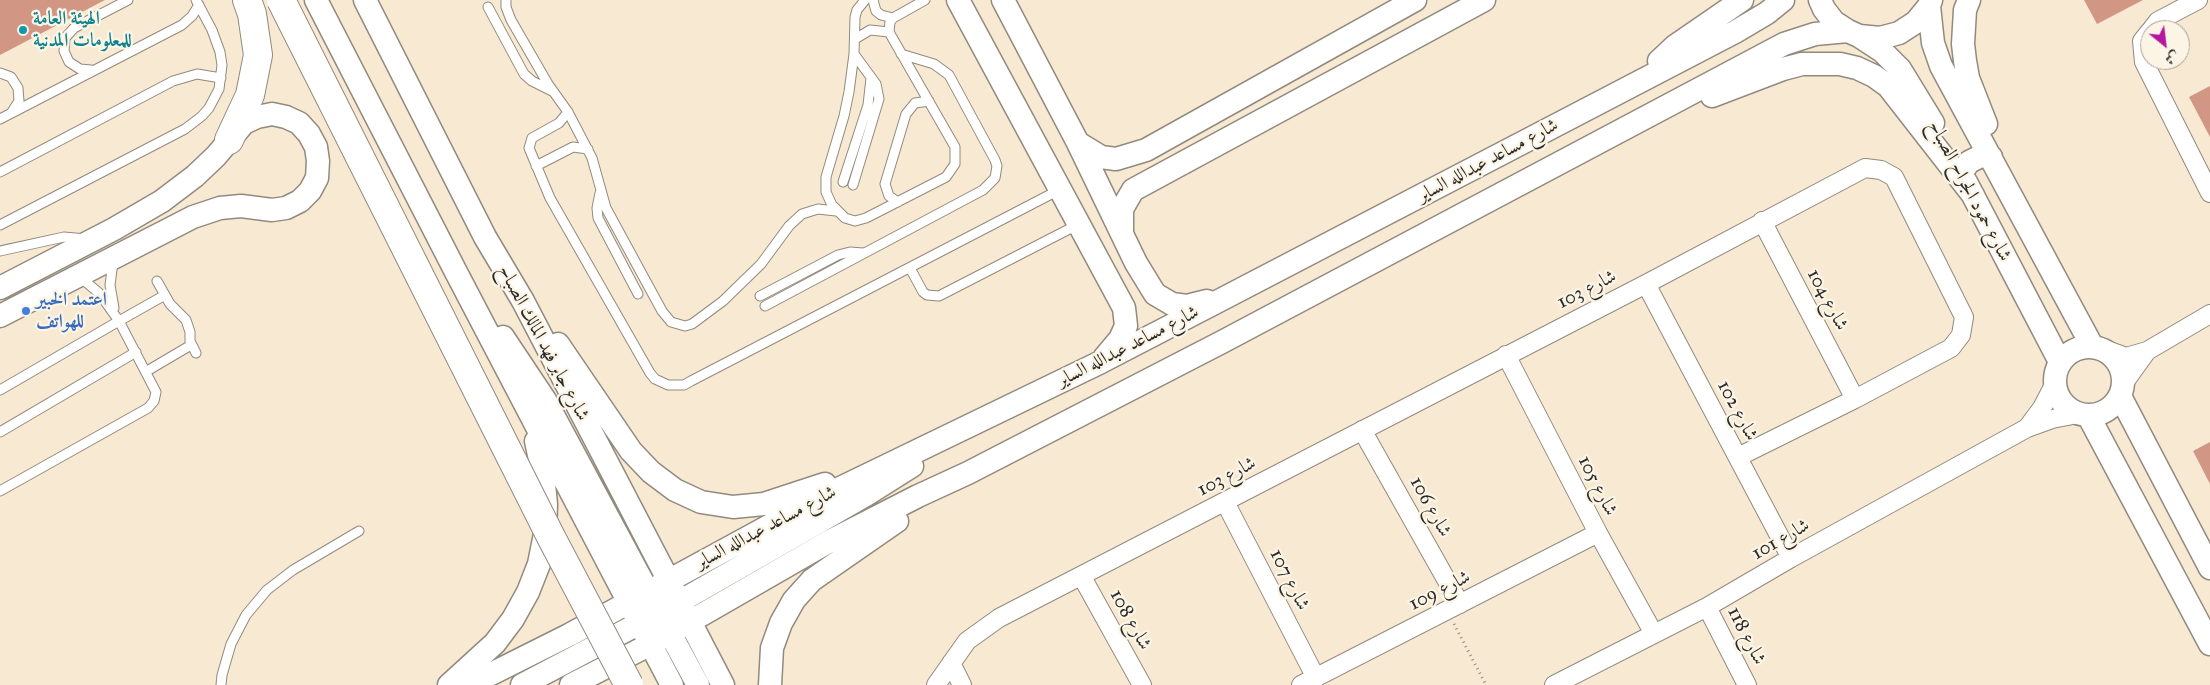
<!DOCTYPE html>
<html>
<head>
<meta charset="utf-8">
<style>
	body { margin:0 }
	#map { position:relative; width:2210px; height:685px; overflow:hidden; background:#f8e9d2; font-family:"IM FELL Great Primer",Amiri,serif }
	canvas { display:block }
	.north { position:absolute; left:2140px; top:20px; width:50px; height:50px; box-sizing:border-box; background:#fcf5e5; border:1px solid #a8a49b; border-radius:50%; rotate:151deg; font-size:14px; font-weight:700; line-height:20px; text-align:center; color:#2b2b2b }
	.north::after { content:''; display:block; margin:auto; width:18px; height:22px; background:#b5179e; clip-path:polygon(50% 0,100% 100%,50% 72%,0 100%) }
</style>
</head>
<body>
<div id="map">
<canvas width="2210" height="685"></canvas>
<div class="north">ش</div>
</div>
<script>
const g = document.querySelector('canvas').getContext('2d');
g.lineJoin = 'round';
function fillPath(path, color) {
  g.fillStyle = color;
  g.fill(path, 'evenodd');
}
function shape(rows) {
  const path = new Path2D();
  for (const r of rows) {
    if (r.length === 3) {
      path.moveTo(r[0] + r[2], r[1]);
      path.arc(r[0], r[1], r[2], 0, 2 * Math.PI);
      continue;
    }
    path.moveTo(r[0], r[1]);
    for (let i = 2; i < r.length; i += 2) path.lineTo(r[i], r[i + 1]);
  }
  return path;
}
function stroke(path, color, width, dash) {
  g.strokeStyle = color;
  g.lineWidth = width;
  g.lineCap = dash ? 'butt' : 'round';
  g.setLineDash(dash || []);
  g.stroke(path);
}
function write(font, color, halo, rows, align = 'center') {
  g.font = font + ' "IM FELL Great Primer",Amiri,serif';
  g.lineWidth = 4.5;
  g.setLineDash([]);
  g.textBaseline = 'middle';
  g.strokeStyle = halo;
  g.fillStyle = color;
  for (const [text, x, y, turn = 0] of rows) {
    g.save();
    g.translate(x, y);
    g.rotate((+turn || 0) * Math.PI / 180);
    g.textAlign = isNaN(turn) ? turn : align;
    if (halo) g.strokeText(text, 0, 0);
    g.fillText(text, 0, 0);
    g.restore();
  }
}
fillPath(shape([
	[0,0,105,0,0,55],
	[2084,0,2143,0,2097,24],
	[2210,86,2210,137,2189,97],
	[2210,442,2210,484,2193,451]
]), '#d19784');
const service = shape([
	[506,0,506,7,511,20,548,84,568,112,592,158,606,208,662,311,671,322,685,326,692,324,723,301,761,264,789,226,802,214,818,209,836,211],
	[865,0,857,10,855,17,854,54,849,92,844,116,826,177,826,192,832,205,845,218,855,221,866,218,946,177,955,164,955,147,889,32,890,22,893,18,925,0],
	[873,0,876,11,881,15,893,18],
	[488,7,524,74,532,81,552,91],
	[855,39,870,30,889,32],
	[91,70,80,69,69,62,64,51,65,38,74,28,128,0],
	[0,73,11,77,18,88,19,101,12,112],
	[568,112,559,123,532,138,529,148,550,198,650,373,655,379,668,385,684,385,691,381,1059,190],
	[0,119,182,25,192,16,199,5],
	[536,166,573,147,588,149],
	[0,172,173,81,197,74,221,78],
	[843,182,868,105,871,78],
	[853,185,879,99,876,84,854,54],
	[600,193,597,208,598,218,638,294],
	[898,202,889,196,885,184,906,114,915,103,929,101],
	[0,225,185,129,202,116,209,108,219,89,222,65,220,52,212,30,196,0],
	[0,251,64,237,86,239],
	[113,262,110,285,114,308],
	[910,268,923,292,927,295,939,296,1079,224],
	[80,277,99,293,119,321,165,295],
	[157,281,170,304,186,320,190,332,190,341,196,353],
	[760,296,838,255,850,252,863,253],
	[765,306,983,190,995,178,997,166,995,160,949,75,934,64,901,54],
	[147,371,191,345],
	[0,390,119,321,156,392,154,401,148,408,0,491],
	[0,432,136,352],
	[221,685,222,675,231,644,246,615,267,590,293,570,359,531]
]);
const minor = shape([
	[2151,30,2158,21,2198,0],
	[2150,31,2142,41,2144,62,2210,193],
	[1762,221,1855,399],
	[1646,284,1791,558],
	[2104,349,2126,357,2147,351,2210,314],
	[1506,355,1598,533,1654,634],
	[2124,383,2147,351],
	[2027,428,2042,408,2054,385],
	[1362,430,1460,604],
	[1225,502,1316,678],
	[1082,577,1142,685],
	[1707,607,1747,685],
	[951,663,962,685],
	[936,685,967,641,999,618,1646,284,1865,168,1881,170,1894,177,1964,317,1961,335,1951,348,1855,399,1738,457],
	[1301,685,1598,533],
	[1554,685,1707,607,1791,558,2027,428,2052,419,2078,414]
]);
const tertiary = shape([
	[316,0,457,274,672,685],
	[365,0,485,237,523,301,723,685],
	[958,0,1124,308,1126,326,1120,339,1104,358],
	[1003,0,1078,143,1136,263,1155,294,1172,304,1187,306,1207,301],
	[1820,0,1824,9,1834,22,1848,31,1859,36,1880,38,1899,33,1916,22,1929,6,1931,0],
	[1969,0,1965,10,1963,44,1965,61,1968,78,1986,124],
	[1929,6,1933,43,1941,66,2092,346],
	[1859,36,1882,51,1900,69,1933,123],
	[1659,61,1675,46,1742,0],
	[1712,96,1783,69,1802,64,1840,64,1857,68,1874,76,1888,86,1973,195],
	[1078,143,1101,157,1116,159,1146,150,1415,0],
	[1961,173,1969,162,1981,156,1991,157],
	[1966,182,2060,362],
	[1122,234,1122,209,1133,190,1484,0],
	[0,288,114,229,162,201,195,176,216,156,244,123,257,117,272,114,286,117,299,123,309,134,316,147,318,161,317,178,310,191,300,201,286,208,272,210,241,206,220,208,193,217,0,316],
	[503,337,545,400,648,592,663,608,689,621],
	[558,344,631,451,651,472,675,490,701,502,733,507,764,504,825,484],
	[2089,381,34],
	[2120,396,2210,568],
	[2088,415,2210,644],
	[668,613,679,602,866,495,912,466],
	[660,622,670,633,698,685],
	[449,685,495,643,513,619,528,592,539,564,545,534,546,504,543,474,536,441],
	[469,685,569,635,826,495,1101,362,1232,294,1735,32,1767,13,1783,0],
	[522,685,640,623,651,612],
	[571,685,651,644,830,541,918,496,968,473,1222,342,1784,44,1815,34,1848,31],
	[770,685,772,648,781,623,794,600,812,580,897,521]
]);
const motorway = shape([
	[229,140,250,95,258,55,252,14,247,0]
]);
stroke(service, '#928a7e', 11);
stroke(minor, '#928a7e', 20);
stroke(tertiary, '#928a7e', 25);
stroke(motorway, '#928a7e', 30);
stroke(shape([
	[1454,624,1486,685]
]), '#928a7e', 3, [1, 4]);
stroke(service, '#fff', 9);
stroke(minor, '#fff', 18);
stroke(tertiary, '#fff', 22);
stroke(motorway, '#fff', 28);
const motorwayBridge = shape([
	[281,0,551,537,629,685]
]);
stroke(motorwayBridge, '#928a7e', 30, []);
stroke(motorwayBridge, '#fff', 28);
for (const [x, y, r, color] of [
	[23,30,5,"#0f9aa8"],
	[26,311,5,"#3f7fe0"]
]) {
  const dot = new Path2D();
  dot.arc(x, y, r, 0, 2 * Math.PI);
  g.fillStyle = color;
  g.fill(dot);
  stroke(dot, '#fcf5e5', 2);
}
write('bold 19px', '#0d838f', '#fcf5e5', [
	["الهيئة العامة",33,19],
	["للمعلومات المدنية",33,41]
], 'left');
write('19px', '#2b2b2b', '#fcf5e5', [
	["شارع مساعد عبدالله الساير",1488,161,-28],
	["شارع حمود الجراح الصباح",1969,191,62],
	["شارع 103",1587,290,-27],
	["شارع 104",1827,300,62],
	["شارع جابر فهد المالك الصباح",543,343,62],
	["شارع مساعد عبدالله الساير",1128,347,-27],
	["شارع 102",1737,411,62],
	["شارع 103",1227,477,-28],
	["شارع 105",1597,486,63],
	["شارع 106",1430,507,61],
	["شارع مساعد عبدالله الساير",766,528,-28],
	["شارع 101",1781,540,-30],
	["شارع 107",1289,580,63],
	["شارع 109",1440,591,-27],
	["شارع 108",1130,620,61],
	["شارع 118",1746,636,63]
]);
write('bold 19px', '#366cbe', '#fcf5e5', [
	["اعتمد الخبير",36,300],
	["للهواتف",36,322]
], 'left');
</script>
</body>
</html>
